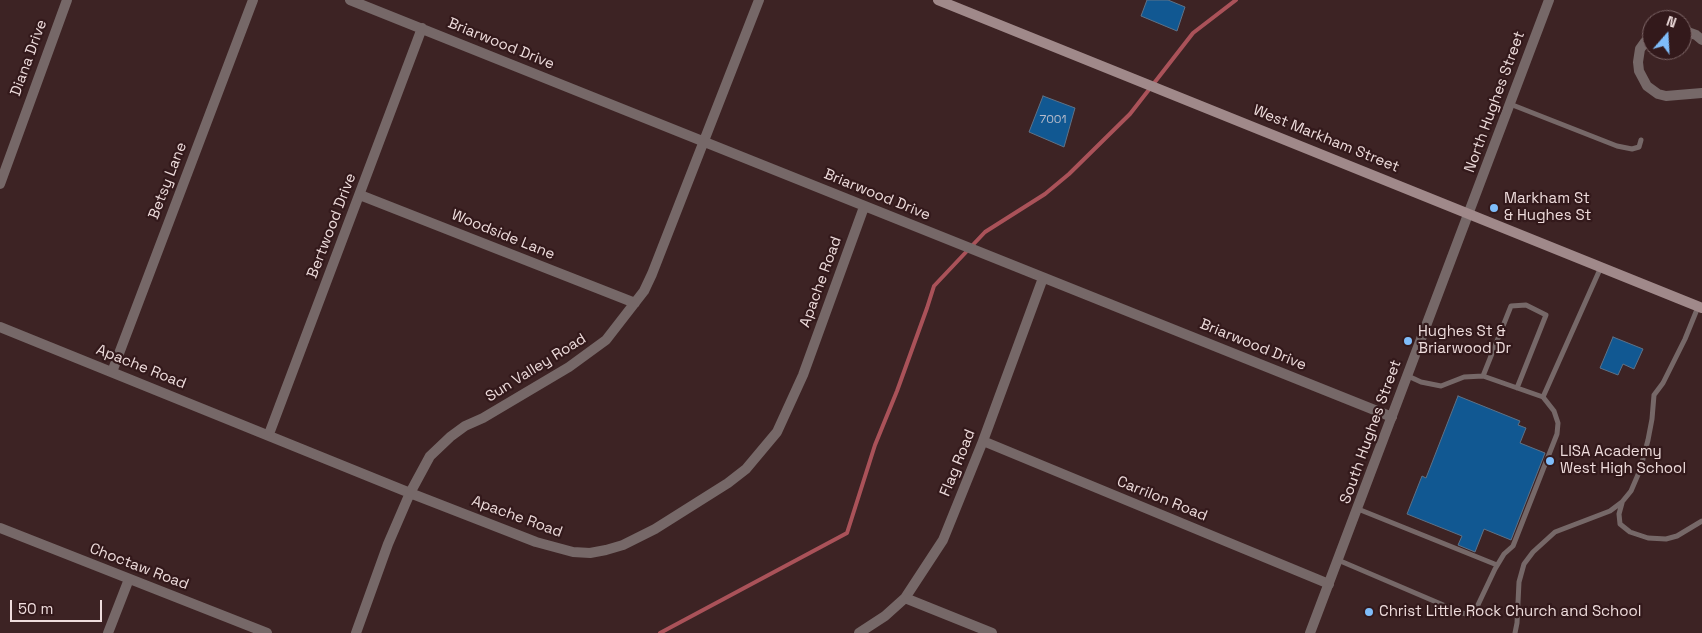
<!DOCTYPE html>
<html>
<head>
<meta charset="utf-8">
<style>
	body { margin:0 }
	#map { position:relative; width:1702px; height:633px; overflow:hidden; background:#3d2324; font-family:"Space Grotesk",sans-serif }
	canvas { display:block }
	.north { position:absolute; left:1642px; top:10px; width:50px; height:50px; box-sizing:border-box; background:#33191b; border:1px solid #7e6768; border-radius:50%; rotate:19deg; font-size:14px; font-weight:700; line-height:20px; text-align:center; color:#eedcdc }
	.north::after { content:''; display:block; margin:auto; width:18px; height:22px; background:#7fbdfa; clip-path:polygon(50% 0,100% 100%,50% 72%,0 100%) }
	.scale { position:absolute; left:10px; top:600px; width:92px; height:22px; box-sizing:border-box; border:2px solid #eedcdc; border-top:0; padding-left:6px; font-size:15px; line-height:18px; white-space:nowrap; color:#eedcdc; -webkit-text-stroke:4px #33191b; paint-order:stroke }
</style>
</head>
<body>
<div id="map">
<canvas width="1702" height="633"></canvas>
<div class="north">N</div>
<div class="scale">50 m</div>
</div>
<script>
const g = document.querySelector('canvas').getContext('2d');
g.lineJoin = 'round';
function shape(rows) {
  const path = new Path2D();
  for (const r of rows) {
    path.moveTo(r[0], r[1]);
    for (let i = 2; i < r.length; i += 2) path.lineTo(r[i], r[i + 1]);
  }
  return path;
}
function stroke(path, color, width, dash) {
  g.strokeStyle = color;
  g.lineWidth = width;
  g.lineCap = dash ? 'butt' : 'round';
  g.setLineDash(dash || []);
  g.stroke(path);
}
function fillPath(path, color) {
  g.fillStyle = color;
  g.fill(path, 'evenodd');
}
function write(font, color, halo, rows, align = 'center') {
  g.font = font + ' "Space Grotesk",sans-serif';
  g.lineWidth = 4.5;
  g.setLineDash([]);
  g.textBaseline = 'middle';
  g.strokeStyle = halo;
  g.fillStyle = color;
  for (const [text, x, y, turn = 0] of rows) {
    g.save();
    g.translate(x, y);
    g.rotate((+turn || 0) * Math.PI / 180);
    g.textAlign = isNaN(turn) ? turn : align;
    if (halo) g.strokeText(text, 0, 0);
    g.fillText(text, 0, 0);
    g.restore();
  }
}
stroke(shape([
	[660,633,847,533,875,445,897,391,927,308,934,286,985,232,1045,194,1069,174,1130,114,1193,33,1236,0]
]), '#aa5259', 4);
const building = shape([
	[1147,0,1168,0,1185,7,1177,31,1141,16,1147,0],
	[1043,96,1075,108,1064,147,1029,132,1043,96],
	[1613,337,1643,349,1634,369,1623,364,1618,375,1600,368,1613,337],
	[1458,396,1520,421,1518,425,1526,428,1520,443,1545,453,1511,540,1484,529,1475,552,1458,545,1462,536,1407,514,1422,476,1426,478,1458,396]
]);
fillPath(building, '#115892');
stroke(building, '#5e7287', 1);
stroke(shape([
	[1510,104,1617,146,1632,149,1639,147,1641,140],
	[1408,376,1421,382,1441,386,1464,377,1483,376,1543,397,1601,267],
	[1483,376,1511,306,1526,305,1546,315,1517,388],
	[1622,503,1619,514,1620,524,1630,532,1648,538,1666,539,1677,536,1702,521],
	[1358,509,1497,565],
	[1338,560,1462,613,1471,615,1476,609,1495,569,1504,554,1513,546,1557,434,1558,423,1554,411,1543,397],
	[1515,633,1517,623,1519,582,1524,564,1533,552,1555,532,1610,511,1622,502,1631,491,1640,470,1648,440,1652,419,1654,395,1663,383,1685,339,1698,307]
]), '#766868', 5);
stroke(shape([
	[350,0,1392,417],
	[1682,30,1696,35,1702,40],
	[1652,35,1645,42,1640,49,1638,62,1639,71,1647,86,1658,94,1666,96,1702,93],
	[0,184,67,0],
	[360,195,635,303],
	[0,327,410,493,536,542,573,552,590,553,606,550,623,545,655,529,728,483,746,469,777,432,803,375,864,207],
	[112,372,253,0],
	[269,434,422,28],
	[983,441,1329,584],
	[0,528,267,633],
	[905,598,992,633],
	[108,633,129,579],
	[356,633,388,544,410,493,430,456,450,437,465,426,483,418,569,367,606,340,644,291,652,274,759,0],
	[859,633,885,616,905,598,943,540,983,441,1043,278]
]), '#766868', 10);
stroke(shape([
	[1310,633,1549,0]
]), '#766868', 10);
stroke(shape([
	[938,0,1702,308]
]), '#a0898a', 10);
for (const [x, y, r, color] of [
	[1494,208,5,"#7fbdfa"],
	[1408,341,5,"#7fbdfa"],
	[1550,461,5,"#7fbdfa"],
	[1369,612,5,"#7fbdfa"]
]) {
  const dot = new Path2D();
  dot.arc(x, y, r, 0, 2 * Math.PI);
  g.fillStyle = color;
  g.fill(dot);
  stroke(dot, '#33191b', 2);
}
write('12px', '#b7bbca', null, [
	["7001",1053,120]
]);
write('15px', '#eedcdc', '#33191b', [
	["Briarwood Drive",501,44,22],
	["Diana Drive",29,58,-70],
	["North Hughes Street",1495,102,-70],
	["West Markham Street",1326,139,22],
	["Betsy Lane",168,181,-69],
	["Briarwood Drive",877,195,22],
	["Bertwood Drive",332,226,-69],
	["Woodside Lane",503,235,22],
	["Apache Road",821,282,-70],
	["Briarwood Drive",1253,345,22],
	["Apache Road",141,367,22],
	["Sun Valley Road",536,368,-32],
	["South Hughes Street",1371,432,-70],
	["Flag Road",958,463,-68],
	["Carrilon Road",1162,499,22],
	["Apache Road",517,517,20],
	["Choctaw Road",139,567,21]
]);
write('15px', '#eedcdc', '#33191b', [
	["Markham St",1504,199],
	["& Hughes St",1504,216],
	["Hughes St &",1418,332],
	["Briarwood Dr",1418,349],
	["LISA Academy",1560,452],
	["West High School",1560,469],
	["Christ Little Rock Church and School",1379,612]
], 'left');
</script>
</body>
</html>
